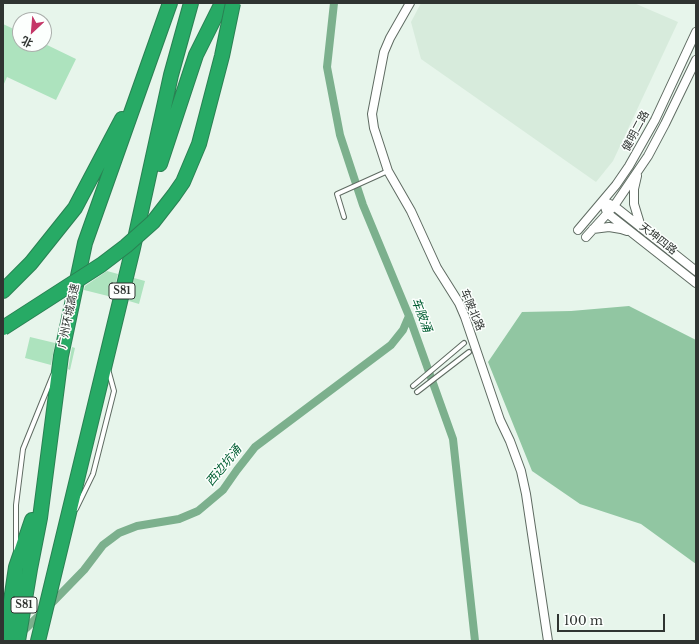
<!DOCTYPE html>
<html>
<head>
<meta charset="utf-8">
<style>
	body { margin:0 }
	#map { position:relative; width:699px; height:644px; overflow:hidden; background:#e7f5eb; font-family:"Libre Baskerville","Noto Sans SC",serif }
	canvas { display:block }
	.frame { position:absolute; inset:0; border:4px solid #2f3431; pointer-events:none }
	.north { position:absolute; left:12px; top:12px; width:40px; height:40px; box-sizing:border-box; background:#fcfffd; border:1px solid #aaaeab; border-radius:50%; rotate:206deg; font-size:11px; font-weight:700; line-height:16px; text-align:center; color:#2f3431 }
	.north::after { content:''; display:block; margin:auto; width:14px; height:18px; background:#c43767; clip-path:polygon(50% 0,100% 100%,50% 72%,0 100%) }
	.scale { position:absolute; left:557px; top:614px; width:108px; height:18px; box-sizing:border-box; border:2px solid #2f3431; border-top:0; padding-left:5px; font-size:12px; line-height:14px; white-space:nowrap; color:#2f3431; -webkit-text-stroke:3px #fcfffd; paint-order:stroke }
</style>
</head>
<body>
<div id="map">
<canvas width="699" height="644"></canvas>
<div class="frame"></div>
<div class="north">北</div>
<div class="scale">100 m</div>
</div>
<script>
const g = document.querySelector('canvas').getContext('2d');
g.lineJoin = 'round';
function fillPath(path, color) {
  g.fillStyle = color;
  g.fill(path, 'evenodd');
}
function shape(rows) {
  const path = new Path2D();
  for (const r of rows) {
    path.moveTo(r[0], r[1]);
    for (let i = 2; i < r.length; i += 2) path.lineTo(r[i], r[i + 1]);
  }
  return path;
}
function stroke(path, color, width, dash) {
  g.strokeStyle = color;
  g.lineWidth = width;
  g.lineCap = dash ? 'butt' : 'round';
  g.setLineDash(dash || []);
  g.stroke(path);
}
function write(font, color, halo, rows, align = 'center') {
  g.font = font + ' "Libre Baskerville","Noto Sans SC",serif';
  g.lineWidth = 3;
  g.setLineDash([]);
  g.textBaseline = 'middle';
  g.strokeStyle = halo;
  g.fillStyle = color;
  for (const [text, x, y, turn = 0] of rows) {
    g.save();
    g.translate(x, y);
    g.rotate((+turn || 0) * Math.PI / 180);
    g.textAlign = isNaN(turn) ? turn : align;
    if (halo) g.strokeText(text, 0, 0);
    g.fillText(text, 0, 0);
    g.restore();
  }
}
fillPath(shape([
	[421,3,634,3,678,22,613,161,596,182,421,59,411,22]
]), '#d7ebdc');
fillPath(shape([
	[629,306,696,340,696,564,641,524,580,504,532,471,488,362,522,312,571,311]
]), '#91c6a2');
stroke(shape([
	[334,3,327,67,340,135,363,205,409,316,453,439,475,641],
	[20,634,47,608,84,570,103,545,119,533,137,526,179,519,198,511,223,490,237,470,255,447,391,345,403,330,409,316]
]), '#7cb08d', 8);
fillPath(shape([
	[3,24,20,32,20,44,45,44,76,59,56,100,7,77,3,86],
	[107,271,118,274,112,297,84,290,85,286],
	[134,278,145,281,139,304,129,301],
	[30,337,55,343,51,365,25,358],
	[72,347,75,348,70,370,68,369]
]), '#ade3be');
const lane = shape([
	[344,217,337,194,388,171],
	[413,386,464,343],
	[417,392,469,352],
	[76,509,93,474,114,391,108,369],
	[16,549,16,505,23,449,53,375]
]);
const street = shape([
	[410,3,390,38,384,52,372,114,374,128,388,171,411,211,437,268,459,303,465,317,500,420,510,441,521,471,526,494,548,641],
	[637,176,634,189,634,204,641,227],
	[593,229,609,227,621,229,627,231],
	[578,230,616,185,629,166,655,120,696,32],
	[586,237,614,206,648,156,665,124,696,60],
	[696,271,614,206,603,201,607,213,696,283]
]);
const highway = shape([
	[160,164,196,55,222,3],
	[3,291,31,263,75,208,122,119],
	[5,641,16,567,32,520],
	[18,641,30,569,40,518,61,356,85,243,170,3],
	[38,641,133,248,171,75,191,3]
]);
stroke(lane, '#5f6b62', 6);
stroke(street, '#5f6b62', 10);
stroke(highway, '#2a8153', 16);
stroke(lane, '#fff', 4);
stroke(street, '#fff', 8);
stroke(highway, '#27aa65', 14);
const highwayBridge = shape([
	[3,328,101,265,126,246,153,222,174,195,183,182,199,144,222,56,233,3]
]);
stroke(highwayBridge, '#2a8153', 16, []);
stroke(highwayBridge, '#27aa65', 14);
for (const [x, y, w] of [
	[122,291,26],
	[24,605,26]
]) {
  const box = new Path2D();
  box.roundRect(x - w / 2, y - 8, w, 16, 3);
  g.fillStyle = '#fcfffd';
  g.fill(box);
  stroke(box, '#2f3431', 1);
}
write('bold 10px', '#2f3431', null, [
	["S81",122,291],
	["S81",24,605]
]);
write('11px', '#2f3431', '#fcfffd', [
	["健明二路",636,131,-62],
	["天坤四路",658,239,38],
	["车陂北路",472,310,67],
	["广州环城高速",69,316,-78]
]);
write('italic 12px', '#015e32', '#fcfffd', [
	["车陂涌",421,315,69],
	["西边坑涌",224,466,-51]
]);
</script>
</body>
</html>
